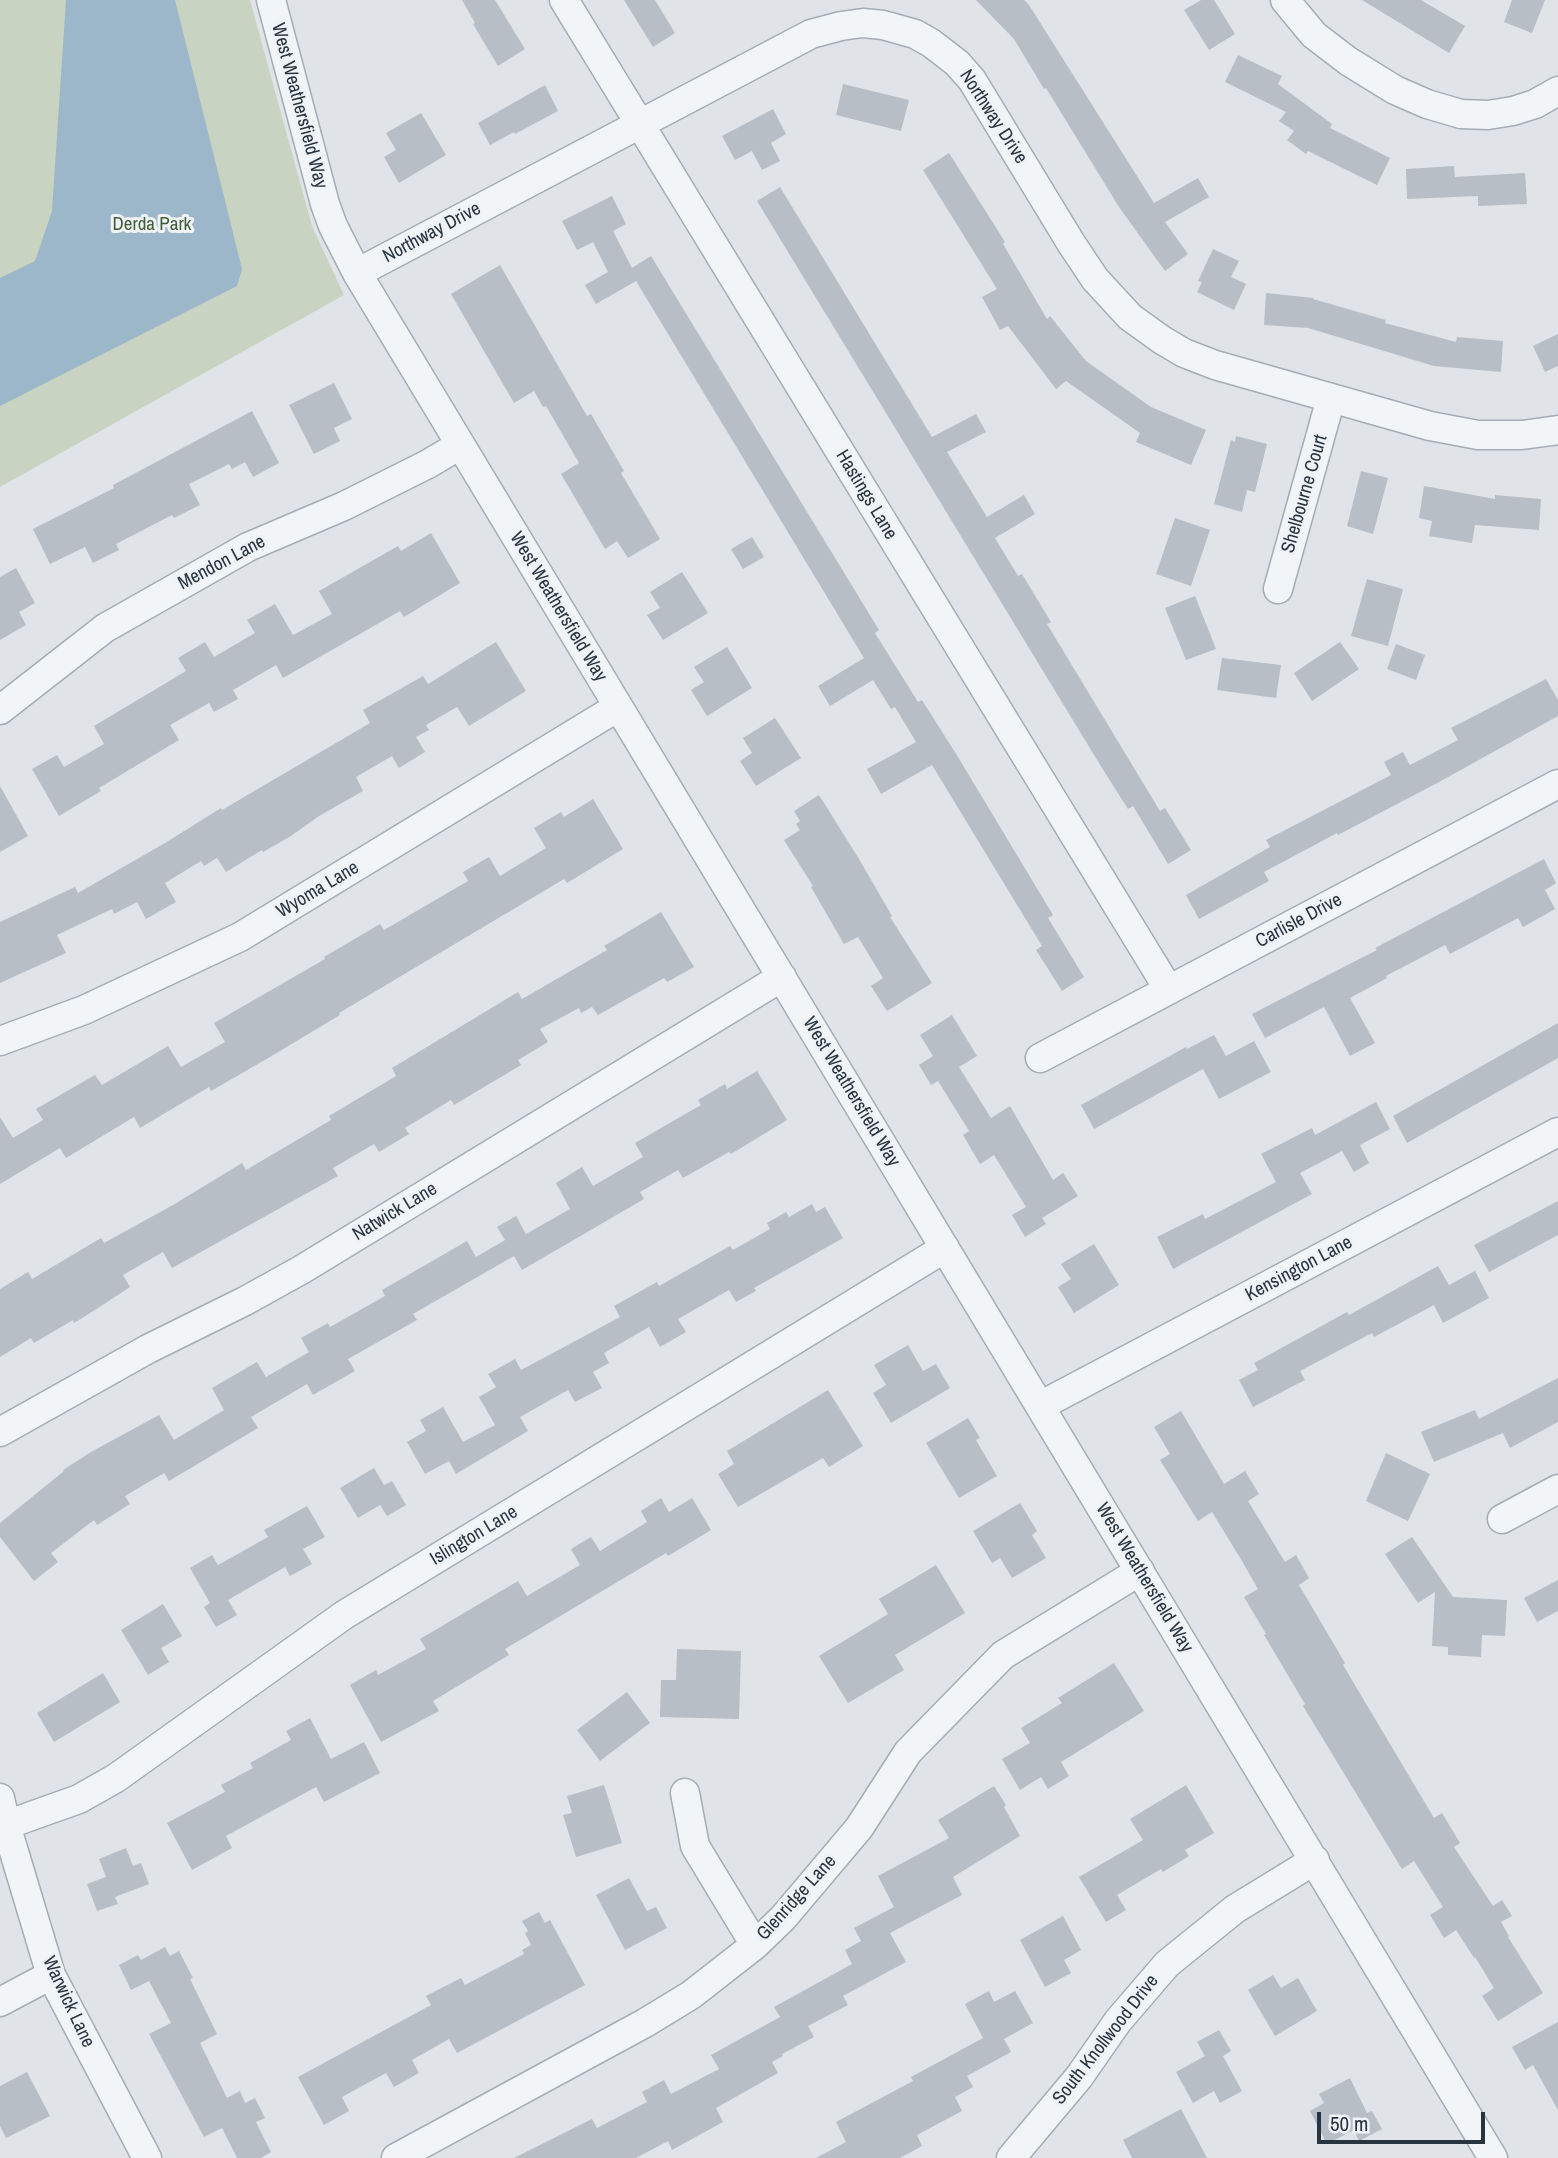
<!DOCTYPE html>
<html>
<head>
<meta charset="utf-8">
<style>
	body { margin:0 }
	#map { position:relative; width:1558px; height:2158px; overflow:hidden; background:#e0e4e9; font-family:"Archivo Narrow",sans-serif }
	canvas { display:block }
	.scale { position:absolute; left:1317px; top:2112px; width:168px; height:32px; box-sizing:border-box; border:4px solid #283440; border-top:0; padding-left:9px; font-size:21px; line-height:24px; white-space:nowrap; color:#283440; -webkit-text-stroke:5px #eff3f6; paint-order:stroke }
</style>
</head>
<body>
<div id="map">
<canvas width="1558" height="2158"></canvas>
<div class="scale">50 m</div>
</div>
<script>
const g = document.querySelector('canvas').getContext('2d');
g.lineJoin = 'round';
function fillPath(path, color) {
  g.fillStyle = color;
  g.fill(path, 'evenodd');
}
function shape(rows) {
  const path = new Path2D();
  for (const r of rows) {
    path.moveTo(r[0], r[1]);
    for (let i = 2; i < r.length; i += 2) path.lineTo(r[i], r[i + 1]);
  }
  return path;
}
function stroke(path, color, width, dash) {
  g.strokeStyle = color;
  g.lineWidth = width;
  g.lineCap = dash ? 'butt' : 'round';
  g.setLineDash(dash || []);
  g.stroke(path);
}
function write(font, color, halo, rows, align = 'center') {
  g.font = font + ' "Archivo Narrow",sans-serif';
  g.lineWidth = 6;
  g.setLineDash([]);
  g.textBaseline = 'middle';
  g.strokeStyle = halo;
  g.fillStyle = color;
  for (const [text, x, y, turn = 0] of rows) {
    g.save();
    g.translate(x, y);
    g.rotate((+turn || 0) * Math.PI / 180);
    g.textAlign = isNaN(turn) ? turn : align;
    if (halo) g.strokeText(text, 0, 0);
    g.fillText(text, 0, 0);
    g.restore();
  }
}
fillPath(shape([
	[0,0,250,0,312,226,344,295,0,487]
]), '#c8d3c1');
fillPath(shape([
	[66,0,175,0,242,269,237,286,0,406,0,278,35,261,52,211]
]), '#9bb7c9');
fillPath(shape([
	[462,0,495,0,525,49,498,66,473,24,475,23],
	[624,0,655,0,675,33,653,47],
	[976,0,1024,0,1029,5,1154,203,1198,178,1209,197,1165,222,1188,254,1165,271,1119,207,1046,88,1044,89,1014,39],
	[1201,0,1214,0,1235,34,1209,50,1184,10],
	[1362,0,1421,0,1465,26,1449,53],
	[1512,0,1545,0,1532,33,1504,22],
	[1238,55,1282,76,1278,84,1332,124,1330,128,1390,158,1377,185,1308,151,1306,154,1287,140,1294,131,1279,121,1286,112,1225,82],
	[843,84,909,100,901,131,836,115],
	[545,85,558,111,515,134,514,132,490,145,478,123],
	[773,109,786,134,771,143,780,161,762,170,752,151,735,160,722,136],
	[421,113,446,155,399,183,384,157,396,150,386,133],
	[949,153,1005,242,1003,244,1047,319,1050,316,1086,361,1151,407,1206,430,1191,465,1136,442,1140,433,1066,381,1056,389,1008,326,1000,330,982,297,997,289,923,170],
	[1454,166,1455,177,1525,173,1527,204,1478,206,1478,196,1407,199,1406,169],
	[780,187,932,437,976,414,986,432,947,452,987,517,1024,495,1035,514,995,538,1018,576,1022,574,1051,622,1047,624,1160,811,1165,808,1191,850,1168,864,1133,806,1128,809,1102,768,757,201],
	[612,196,626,224,613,231,632,268,651,256,879,630,875,633,918,702,922,700,958,757,1053,915,1048,918,1084,977,1062,991,1036,950,1042,946,932,765,881,794,867,769,916,742,895,707,891,709,873,680,830,706,818,686,864,658,636,281,596,304,585,285,608,272,593,242,577,250,562,221],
	[1213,249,1239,261,1231,277,1246,284,1234,310,1197,292,1202,282,1198,281],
	[500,265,587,416,591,414,624,471,621,473,660,539,628,558,617,541,605,549,561,474,579,463,546,406,543,407,534,391,514,403,451,294],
	[1266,293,1313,298,1313,299,1386,320,1385,323,1456,342,1457,337,1503,341,1501,372,1434,366,1308,328,1264,325],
	[1558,334,1558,366,1545,372,1533,346],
	[334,383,352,419,334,428,340,441,314,454,289,405],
	[252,411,279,463,253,477,245,462,232,469,229,464,189,484,200,505,174,518,172,515,116,544,119,550,93,563,85,547,50,564,33,529,114,488,113,485],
	[1236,436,1267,444,1255,492,1247,490,1242,512,1214,504,1231,440,1235,442],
	[1361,471,1388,478,1373,534,1347,526],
	[1424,486,1495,499,1495,495,1541,499,1539,530,1475,525,1472,543,1429,536,1432,521,1419,518],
	[1175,518,1210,530,1191,586,1156,574],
	[431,533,460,583,404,617,400,611,283,678,276,665,233,690,238,699,214,712,209,703,170,725,179,740,99,788,101,791,59,816,32,769,57,755,64,767,104,744,94,726,186,671,178,658,205,642,214,657,255,633,247,620,275,604,293,635,332,614,319,591,398,546,401,551],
	[752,537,764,557,743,569,731,549],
	[16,568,35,603,19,612,26,625,0,640,0,577],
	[682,572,708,613,663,640,647,615,660,608,650,592],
	[1367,579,1403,589,1388,646,1351,636],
	[1195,596,1216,649,1186,660,1165,608],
	[496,642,526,691,469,726,457,707,426,725,429,730,416,737,425,752,399,768,392,756,356,777,363,791,319,816,291,836,263,852,262,850,226,872,217,858,204,866,201,861,165,883,176,902,146,919,137,902,114,914,112,909,57,935,66,953,0,983,0,922,75,887,78,893,165,843,221,808,222,810,370,723,363,710,423,676,428,684],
	[1340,642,1359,669,1312,701,1294,673],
	[1396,644,1425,655,1416,680,1387,669],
	[727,647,752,688,707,716,691,690,704,682,694,667],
	[1222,658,1281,665,1276,698,1217,690],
	[1546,679,1558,700,1558,716,1441,781,1338,835,1337,833,1264,872,1269,881,1199,919,1186,895,1270,847,1266,840,1391,775,1384,762,1403,752,1410,765,1458,740,1451,728],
	[775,718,801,758,756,786,740,761,752,753,743,738],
	[0,786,28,836,0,852],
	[819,795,859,859,892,916,890,917,932,983,887,1011,871,986,883,978,858,937,844,944,811,887,813,886,784,840,800,830,796,824,800,821,794,811],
	[593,799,623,849,567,883,564,879,339,1013,340,1015,270,1057,211,1091,209,1087,140,1128,134,1117,66,1158,60,1148,0,1184,0,1117,13,1138,43,1120,36,1109,95,1075,102,1085,168,1046,181,1067,225,1042,214,1023,325,959,324,957,380,924,384,930,468,881,463,872,489,857,500,876,546,848,534,828,561,812,564,817],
	[1544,859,1556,883,1545,890,1555,909,1523,927,1518,918,1450,954,1445,945,1386,976,1387,978,1350,998,1375,1043,1350,1056,1324,1007,1265,1038,1252,1014,1377,950,1375,948],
	[661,912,694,967,667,982,664,978,598,1015,592,1007,581,1013,579,1008,540,1029,548,1042,518,1060,521,1065,454,1105,451,1100,405,1128,409,1134,379,1152,374,1144,333,1168,338,1176,172,1268,163,1252,123,1275,130,1287,98,1308,74,1323,73,1320,34,1343,31,1338,0,1357,0,1289,28,1272,32,1279,101,1238,104,1243,173,1205,242,1163,246,1170,331,1120,329,1116,396,1076,392,1068,518,992,522,999,607,950,604,946],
	[952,1015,977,1056,959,1067,991,1118,1010,1106,1053,1180,1063,1173,1078,1196,1042,1218,1046,1224,1025,1237,1012,1215,1026,1207,994,1155,980,1164,963,1135,969,1131,938,1081,931,1085,919,1065,933,1056,920,1035],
	[1558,1023,1558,1058,1407,1143,1393,1116],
	[1214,1035,1226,1056,1254,1041,1271,1072,1219,1099,1203,1069,1094,1129,1081,1105,1186,1047,1187,1049],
	[757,1071,787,1120,731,1154,729,1152,683,1178,678,1170,640,1192,644,1199,522,1270,514,1256,413,1314,417,1320,348,1359,355,1371,313,1395,307,1384,251,1417,258,1428,169,1481,164,1473,125,1496,130,1504,97,1525,94,1520,51,1553,58,1562,34,1581,0,1537,0,1523,64,1471,63,1470,91,1452,159,1415,174,1440,224,1410,212,1388,257,1362,266,1377,309,1352,301,1338,328,1323,330,1327,385,1296,382,1290,467,1241,476,1257,505,1240,497,1227,516,1216,526,1234,570,1209,556,1183,582,1167,593,1186,643,1157,635,1143,701,1105,698,1100,725,1084,727,1089],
	[1376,1102,1390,1129,1360,1145,1369,1163,1354,1172,1342,1151,1300,1173,1312,1194,1173,1269,1157,1237,1203,1214,1205,1219,1276,1182,1261,1154,1312,1128,1315,1135],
	[1558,1201,1558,1235,1489,1272,1474,1245],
	[812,1204,816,1212,825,1207,843,1238,754,1288,756,1291,736,1302,729,1290,678,1319,686,1332,660,1347,649,1327,604,1353,609,1363,593,1372,602,1388,575,1402,568,1390,520,1417,528,1431,456,1474,449,1461,425,1474,407,1442,426,1431,420,1420,443,1407,463,1442,495,1425,479,1397,496,1387,488,1374,515,1359,521,1370,620,1317,614,1306,657,1282,659,1286,730,1246,733,1250,770,1229,767,1223,786,1212,789,1217],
	[1094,1244,1119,1285,1074,1313,1058,1287,1071,1279,1061,1264],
	[1438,1266,1449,1285,1475,1271,1489,1298,1443,1323,1434,1305,1374,1337,1372,1333,1300,1371,1305,1380,1253,1407,1239,1380,1258,1370,1254,1363,1347,1312,1349,1315],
	[908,1345,923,1371,936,1364,950,1388,891,1423,873,1393,886,1385,874,1365],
	[1558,1378,1558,1422,1510,1448,1503,1433,1434,1462,1421,1432,1475,1410,1479,1419],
	[828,1390,863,1446,829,1467,823,1458,738,1507,718,1474,734,1464,727,1451],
	[1181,1411,1224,1484,1245,1471,1259,1494,1248,1501,1285,1562,1296,1555,1309,1578,1299,1585,1345,1663,1343,1665,1434,1818,1442,1813,1460,1843,1454,1847,1493,1906,1502,1900,1512,1916,1501,1922,1509,1936,1508,1937,1543,1993,1498,2021,1482,1996,1494,1988,1475,1957,1474,1958,1456,1930,1444,1938,1430,1915,1443,1907,1414,1861,1402,1869,1303,1706,1305,1704,1264,1635,1266,1634,1244,1597,1258,1589,1242,1561,1212,1512,1198,1521,1160,1460,1170,1454,1154,1427],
	[968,1418,980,1438,976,1440,997,1476,959,1498,926,1443],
	[1386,1453,1430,1474,1408,1521,1366,1501],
	[374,1468,384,1485,392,1481,406,1505,387,1516,380,1505,358,1518,340,1488],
	[661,1498,669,1512,692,1498,711,1530,668,1556,666,1553,505,1649,509,1655,433,1701,439,1711,381,1742,350,1685,376,1670,378,1675,426,1649,420,1639,518,1581,527,1596,580,1565,571,1549,591,1537,600,1551,647,1522,641,1511],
	[1020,1503,1037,1531,1032,1535,1046,1558,1012,1578,1000,1558,992,1563,973,1531],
	[307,1506,325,1537,303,1549,312,1564,290,1576,285,1567,228,1600,237,1615,216,1627,204,1607,210,1603,190,1568,212,1555,218,1565,268,1537,264,1530],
	[1412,1537,1453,1597,1507,1600,1505,1636,1482,1635,1481,1657,1448,1655,1448,1647,1432,1646,1435,1592,1418,1603,1385,1554],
	[936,1565,965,1613,895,1655,904,1670,848,1703,819,1656,888,1614,879,1599],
	[1558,1580,1558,1611,1537,1622,1524,1598],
	[163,1604,182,1636,161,1648,169,1662,148,1675,121,1630],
	[677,1649,741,1651,739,1719,660,1717,661,1680,676,1680],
	[1114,1663,1144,1711,1061,1762,1069,1776,1048,1789,1041,1777,1020,1790,1002,1759,1030,1743,1021,1728,1062,1703,1058,1698],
	[103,1673,120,1702,54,1742,37,1713],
	[627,1692,650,1723,600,1761,577,1730],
	[310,1718,331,1759,364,1742,380,1773,324,1802,316,1787,226,1836,232,1848,192,1870,167,1823,225,1792,221,1785,253,1768,250,1763,291,1740,286,1731],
	[604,1785,622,1843,576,1857,563,1815,572,1813,567,1796],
	[1186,1785,1214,1833,1185,1850,1189,1856,1163,1872,1161,1869,1117,1895,1126,1910,1106,1922,1079,1877,1143,1840,1130,1819],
	[994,1786,1006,1805,1004,1807,1020,1836,953,1877,962,1895,890,1933,906,1962,843,1996,848,2005,808,2026,814,2037,782,2054,783,2056,772,2062,778,2073,716,2108,723,2122,672,2150,668,2141,636,2158,514,2158,592,2119,597,2128,647,2102,642,2092,664,2080,671,2094,719,2069,711,2055,780,2017,774,2007,852,1964,845,1950,861,1941,854,1928,894,1907,878,1876,949,1838,938,1820],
	[126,1848,133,1866,141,1863,149,1884,115,1897,118,1904,97,1911,87,1884,106,1877,99,1859],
	[629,1878,647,1911,656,1907,667,1928,625,1950,596,1895],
	[539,1912,545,1923,550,1920,585,1985,457,2053,449,2039,412,2060,419,2073,394,2087,386,2073,342,2097,349,2111,324,2125,298,2077,431,2005,426,1996,461,1978,465,1985,524,1954,522,1950,531,1945,525,1933,528,1931,522,1921],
	[1063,1916,1081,1950,1064,1960,1071,1973,1045,1987,1020,1940],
	[165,1947,170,1956,179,1951,193,1978,190,1979,217,2034,200,2043,227,2098,240,2091,245,2103,255,2098,265,2118,256,2122,271,2152,261,2158,237,2158,222,2128,204,2137,149,2034,171,2023,149,1981,131,1990,119,1965,138,1955,141,1960],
	[1273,1975,1281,1988,1298,1978,1317,2011,1275,2036,1248,1990],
	[989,1991,994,2002,1015,1991,1033,2023,1004,2039,1011,2052,967,2076,973,2087,955,2097,962,2111,917,2135,922,2146,900,2158,816,2158,846,2142,836,2122,913,2081,911,2077,983,2038,965,2004],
	[1558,2022,1558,2110,1533,2065,1525,2070,1512,2047],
	[1219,2030,1231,2051,1223,2056,1242,2091,1220,2103,1214,2091,1193,2103,1176,2072,1205,2056,1197,2042],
	[27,2072,50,2116,6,2138,0,2126,0,2086],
	[1350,2078,1367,2113,1372,2111,1382,2129,1359,2141,1354,2130,1327,2144,1310,2111,1324,2103,1319,2094],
	[1181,2109,1207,2158,1132,2158,1123,2140]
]), '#b7bec5');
const minor = shape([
	[271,0,325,204,333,226,357,273,1493,2158],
	[564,0,1169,990],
	[1285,0,1314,35,1348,61,1395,90,1427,104,1461,114,1488,115,1513,111,1535,104,1558,91],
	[357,273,811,34,841,26,863,23,883,25,915,34,931,43,957,63,972,80,1071,243,1095,279,1130,317,1162,340,1184,353,1215,365,1430,426,1478,435,1522,435,1558,430],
	[1278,589,1331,398],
	[0,710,105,628,248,547,344,506,428,464,460,445],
	[0,1041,84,1010,240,937,618,707],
	[1040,1058,1558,784],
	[1040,1406,1558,1132],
	[0,1432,148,1349,245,1301,301,1270,782,977],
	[1502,1519,1558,1489],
	[685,1793,695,1846,755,1945],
	[0,1798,6,1825,51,1975,147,2158],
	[6,1825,79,1799,116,1778,344,1615,945,1248],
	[0,2002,51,1975],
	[396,2158,645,2023,691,1995,755,1945,783,1918,859,1828,908,1752,1003,1655,1140,1571],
	[1011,2158,1079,2077,1118,2021,1167,1964,1235,1909,1315,1860]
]);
stroke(minor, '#a5acb3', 31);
stroke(minor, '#f2f5f7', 28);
write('19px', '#283440', '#eff3f6', [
	["West Weathersfield Way",299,106,75],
	["Northway Drive",993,117,57],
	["Northway Drive",432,233,-28],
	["Shelbourne Court",1305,494,-74],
	["Hastings Lane",866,495,59],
	["Mendon Lane",222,563,-28],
	["West Weathersfield Way",558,607,59],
	["Wyoma Lane",318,890,-31],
	["Carlisle Drive",1299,921,-28],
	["West Weathersfield Way",851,1092,59],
	["Natwick Lane",395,1212,-31],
	["Kensington Lane",1299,1269,-28],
	["Islington Lane",474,1536,-31],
	["West Weathersfield Way",1144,1578,59],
	["Glenridge Lane",797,1898,-48],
	["Warwick Lane",68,2002,65],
	["South Knollwood Drive",1106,2040,-52]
]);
write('19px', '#425c36', '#eff3f6', [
	["Derda Park",152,225]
]);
</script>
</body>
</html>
